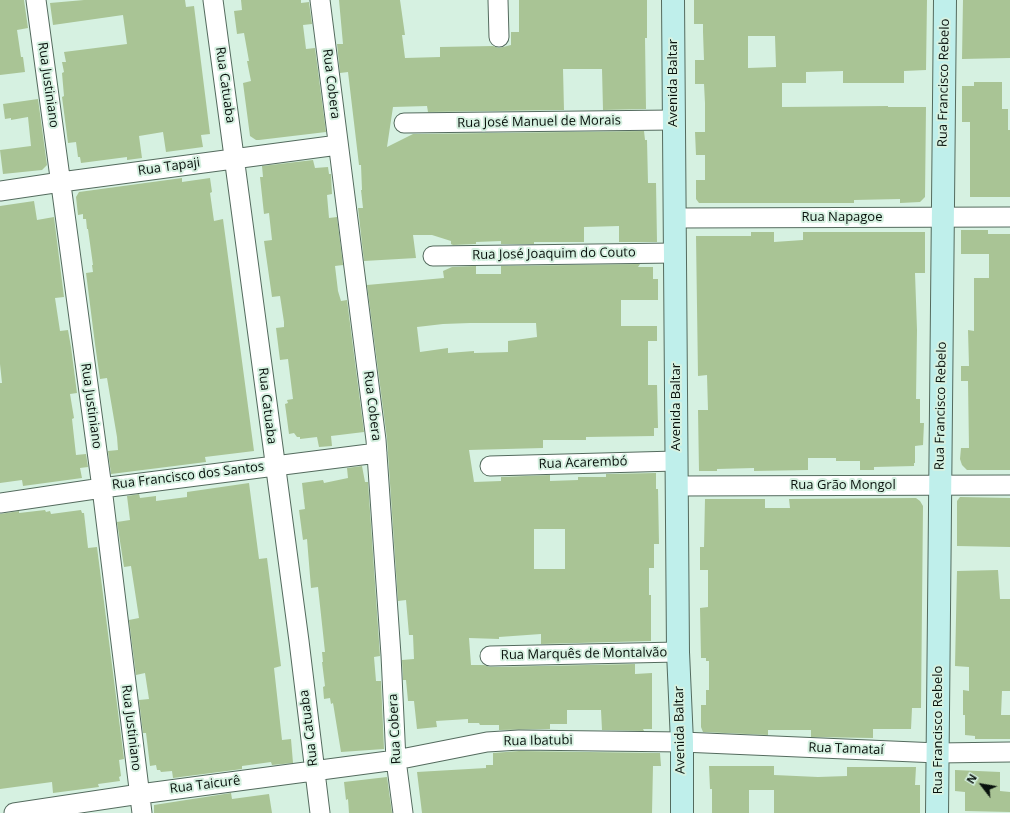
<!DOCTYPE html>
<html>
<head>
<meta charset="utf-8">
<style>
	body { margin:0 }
	#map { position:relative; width:1010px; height:813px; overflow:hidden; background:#d6f1e1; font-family:"Open Sans",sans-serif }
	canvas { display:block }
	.north { position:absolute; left:962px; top:765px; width:40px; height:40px; -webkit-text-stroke:3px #d6f1e1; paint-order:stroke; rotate:301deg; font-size:11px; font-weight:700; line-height:16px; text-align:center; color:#08110c }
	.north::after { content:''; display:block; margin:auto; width:14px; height:18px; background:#08110c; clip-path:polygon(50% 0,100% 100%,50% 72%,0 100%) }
</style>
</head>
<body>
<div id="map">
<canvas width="1010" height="813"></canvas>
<div class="north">N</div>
</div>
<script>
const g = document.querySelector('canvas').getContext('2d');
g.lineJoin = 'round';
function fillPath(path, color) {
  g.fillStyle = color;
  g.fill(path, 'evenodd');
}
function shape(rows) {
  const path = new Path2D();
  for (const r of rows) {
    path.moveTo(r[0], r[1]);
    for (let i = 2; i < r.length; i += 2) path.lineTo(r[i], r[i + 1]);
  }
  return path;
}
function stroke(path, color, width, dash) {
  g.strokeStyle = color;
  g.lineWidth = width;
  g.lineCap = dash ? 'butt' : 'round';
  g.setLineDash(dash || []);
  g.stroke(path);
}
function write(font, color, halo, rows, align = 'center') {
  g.font = font + ' "Open Sans",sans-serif';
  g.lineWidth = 4;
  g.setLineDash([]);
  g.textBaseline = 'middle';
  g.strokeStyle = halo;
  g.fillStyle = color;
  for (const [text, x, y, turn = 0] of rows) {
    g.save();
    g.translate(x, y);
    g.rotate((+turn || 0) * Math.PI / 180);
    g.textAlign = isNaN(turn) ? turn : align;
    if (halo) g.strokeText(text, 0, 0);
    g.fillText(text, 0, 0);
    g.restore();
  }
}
fillPath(shape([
	[0,0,24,0,28,28,17,30,21,57,23,57,25,72,0,75],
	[84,0,185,0,186,7,194,6,210,134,201,135,203,147,166,152,163,132,139,136,142,158,127,160,127,157,81,163,80,157,78,157,76,142,68,143,62,97,64,96,62,73,64,72,62,62,66,62,64,52,127,44,123,15,53,25,50,3],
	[241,0,301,0,301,3,309,2,312,24,303,25,306,49,315,48,326,132,259,140,256,140,250,136,243,83,251,81,247,61,249,61,244,33,237,34,234,11,242,10],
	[339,0,400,0,405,35,402,35,405,58,440,57,440,47,493,46,499,48,511,45,511,32,519,32,519,0,647,0,647,38,645,38,646,109,603,110,602,69,563,69,564,110,428,112,427,106,393,107,387,147,413,134,644,131,645,140,647,140,648,183,656,183,657,242,619,242,619,226,584,227,584,242,534,242,534,244,501,244,501,241,476,242,476,244,453,245,451,244,451,241,432,235,413,235,416,258,364,261,358,208,363,208,361,190,362,190,361,165,359,165,348,72,340,73,337,44,343,44],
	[694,0,927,0,926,70,904,71,904,83,843,83,843,71,806,72,806,83,782,83,782,107,888,106,888,107,926,107,925,197,920,202,900,203,900,199,854,200,854,203,699,203,696,199,696,180,705,180,705,155,696,155,695,132,705,132,705,103,704,84,695,84,695,60,704,60,703,32,703,24,694,24],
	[748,36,775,36,776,67,748,68],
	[963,0,1010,0,1010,58,962,59],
	[974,82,1002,82,1002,109,1008,109,1008,130,1010,130,1010,197,970,197,970,122,962,122,962,86,974,86],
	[38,99,47,165,42,170,3,174,0,150,31,146,28,117,11,120,11,118,5,119,3,104],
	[313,160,315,168,328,167,329,174,331,174,332,194,327,195,329,218,337,217,343,265,335,266,338,291,341,301,347,300,364,432,331,436,332,446,319,447,317,437,300,439,300,437,297,437,294,433,289,434,285,404,288,403,287,400,293,399,288,359,280,360,276,328,284,327,284,322,280,296,272,297,264,241,272,240,269,213,264,214,260,177,263,177,262,166],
	[182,178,182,182,210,178,212,192,210,193,214,221,223,219,254,451,205,457,206,462,111,474,108,451,118,450,117,437,107,378,100,379,95,344,86,273,93,272,92,265,93,265,88,229,87,229,86,219,83,219,83,214,78,215,76,197,79,192],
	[34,201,37,220,54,217,64,297,55,298,60,331,68,330,71,347,77,393,70,394,74,418,72,419,76,455,86,454,88,467,80,468,82,478,23,486,22,480,0,483,0,383,2,383,0,364,0,206],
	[961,230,988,230,988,234,1010,234,1010,470,967,470,962,465,960,459,961,448,969,448,968,381,961,381,961,366,969,366,968,330,974,331,974,278,989,278,989,254,961,254],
	[751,232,774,232,774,242,803,240,803,232,925,232,925,273,915,273,917,330,916,399,920,399,920,423,924,423,923,445,915,446,915,463,914,463,914,466,874,467,874,470,860,470,860,461,836,461,836,458,808,458,808,470,754,471,754,468,717,469,717,471,699,471,698,410,708,410,707,375,698,376,696,236,751,236],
	[640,264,638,267,653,267,653,279,658,279,658,300,621,300,621,326,657,326,657,341,648,341,648,385,657,385,658,428,654,428,654,436,586,437,586,440,543,440,543,448,469,450,474,482,501,481,501,477,550,475,550,481,578,480,578,477,606,477,606,474,656,473,656,489,658,489,659,544,654,544,654,568,649,568,649,595,651,595,651,641,541,644,541,634,499,637,499,639,469,638,471,665,484,665,490,667,635,664,635,674,652,673,652,729,643,729,644,731,602,730,601,710,567,710,567,724,550,724,550,729,499,730,499,725,480,725,479,723,468,723,468,719,436,721,437,727,417,729,414,701,408,701,406,680,403,680,402,660,414,659,413,635,409,635,406,600,398,601,387,439,367,285,444,278,443,271,452,267,476,266,476,274,501,274,501,266],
	[470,323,536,323,537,337,508,341,508,352,474,353,474,351,448,353,448,348,420,352,417,327,443,324],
	[534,529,565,529,565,569,534,569],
	[362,466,365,482,368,482,380,656,374,657,376,681,381,681,384,749,341,752,333,703,331,704,330,698,324,699,323,687,325,686,322,662,323,662,322,652,325,652,318,587,311,588,307,539,303,540,299,510,305,509,302,483,323,480,324,483,348,478,347,468],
	[249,483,259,559,267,558,281,666,274,668,282,740,291,739,293,763,272,765,271,762,242,766,242,769,173,778,172,771,161,772,160,770,157,770,156,765,150,766,146,733,143,733,139,700,149,699,145,673,136,675,129,620,139,618,131,566,124,567,117,522,130,520,127,496,139,494,140,498,156,496,156,501,187,497,187,492],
	[960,497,1010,498,1010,547,957,546,957,501],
	[916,498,920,501,923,506,921,708,912,708,911,729,873,729,873,738,811,737,811,730,768,730,768,735,703,732,701,727,701,705,706,705,706,690,709,690,709,661,706,661,706,658,701,658,700,608,708,607,708,570,700,570,700,547,704,547,705,499,765,499,765,508,790,508,789,499],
	[45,510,46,512,50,511,51,514,81,510,82,513,84,513,88,548,97,547,124,759,119,760,121,776,119,777,120,781,98,784,99,787,53,793,52,782,0,789,0,514,19,511,19,513],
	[998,570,1000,599,1010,599,1010,691,1002,691,1001,715,1010,715,1010,739,975,739,975,736,965,735,965,715,963,715,963,690,969,691,969,667,955,666,957,571],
	[519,751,660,753,661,766,653,766,652,813,422,813,417,772,486,768,486,765,493,765,493,753],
	[709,766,774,766,774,775,818,777,847,776,847,767,916,767,915,785,920,785,920,813,774,813,774,790,749,790,749,813,712,813,712,789,710,789],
	[955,770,1000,772,1000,791,1010,792,1010,812,965,811,965,792,955,791],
	[387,777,392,813,349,813,348,799,346,800,344,782],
	[231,793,232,799,269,794,272,813,154,813,154,805]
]), '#a9c495');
const street = shape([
	[36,0,102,488,142,813],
	[213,0,299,641,320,813],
	[320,0,376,440,391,655,396,760,403,813],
	[498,0,499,37],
	[404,123,673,120],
	[0,191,61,182,338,145],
	[675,218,1010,217],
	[433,256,675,253],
	[490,466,676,461],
	[677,486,1010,485],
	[0,503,102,488,377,453],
	[490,656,678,652],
	[14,813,140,794,396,760,487,742,519,740,682,742,938,753,1010,752]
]);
const secondary = shape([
	[673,0,678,652,682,742,682,813],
	[937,813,945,0]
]);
stroke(street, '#546b5e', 21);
stroke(secondary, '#546b5e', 24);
stroke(street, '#fff', 19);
stroke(secondary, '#bfefeb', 22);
write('13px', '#08110c', '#d6f1e1', [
	["Avenida Baltar",673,83,-90],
	["Rua Francisco Rebelo",944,83,-89],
	["Rua Cobera",331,84,83],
	["Rua Justiniano",48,85,82],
	["Rua Catuaba",225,85,82],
	["Rua José Manuel de Morais",539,122,-1],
	["Rua Tapaji",169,167,-8],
	["Rua Napagoe",842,217],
	["Rua José Joaquim do Couto",554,254,-1],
	["Rua Justiniano",91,406,82],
	["Rua Catuaba",267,406,83],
	["Rua Cobera",372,406,83],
	["Rua Francisco Rebelo",941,406,-89],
	["Avenida Baltar",676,407,-90],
	["Rua Acarembó",583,463,-2],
	["Rua Francisco dos Santos",188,476,-7],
	["Rua Grão Mongol",843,485],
	["Rua Marquês de Montalvão",584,654,-1],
	["Rua Justiniano",131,728,83],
	["Rua Catuaba",309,728,-97],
	["Rua Cobera",395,729,-93],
	["Avenida Baltar",680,730,-91],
	["Rua Francisco Rebelo",938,730,-90],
	["Rua Ibatubi",538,741,-1],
	["Rua Tamataí",846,749,2],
	["Rua Taicurê",205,785,-7]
]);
</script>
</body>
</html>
